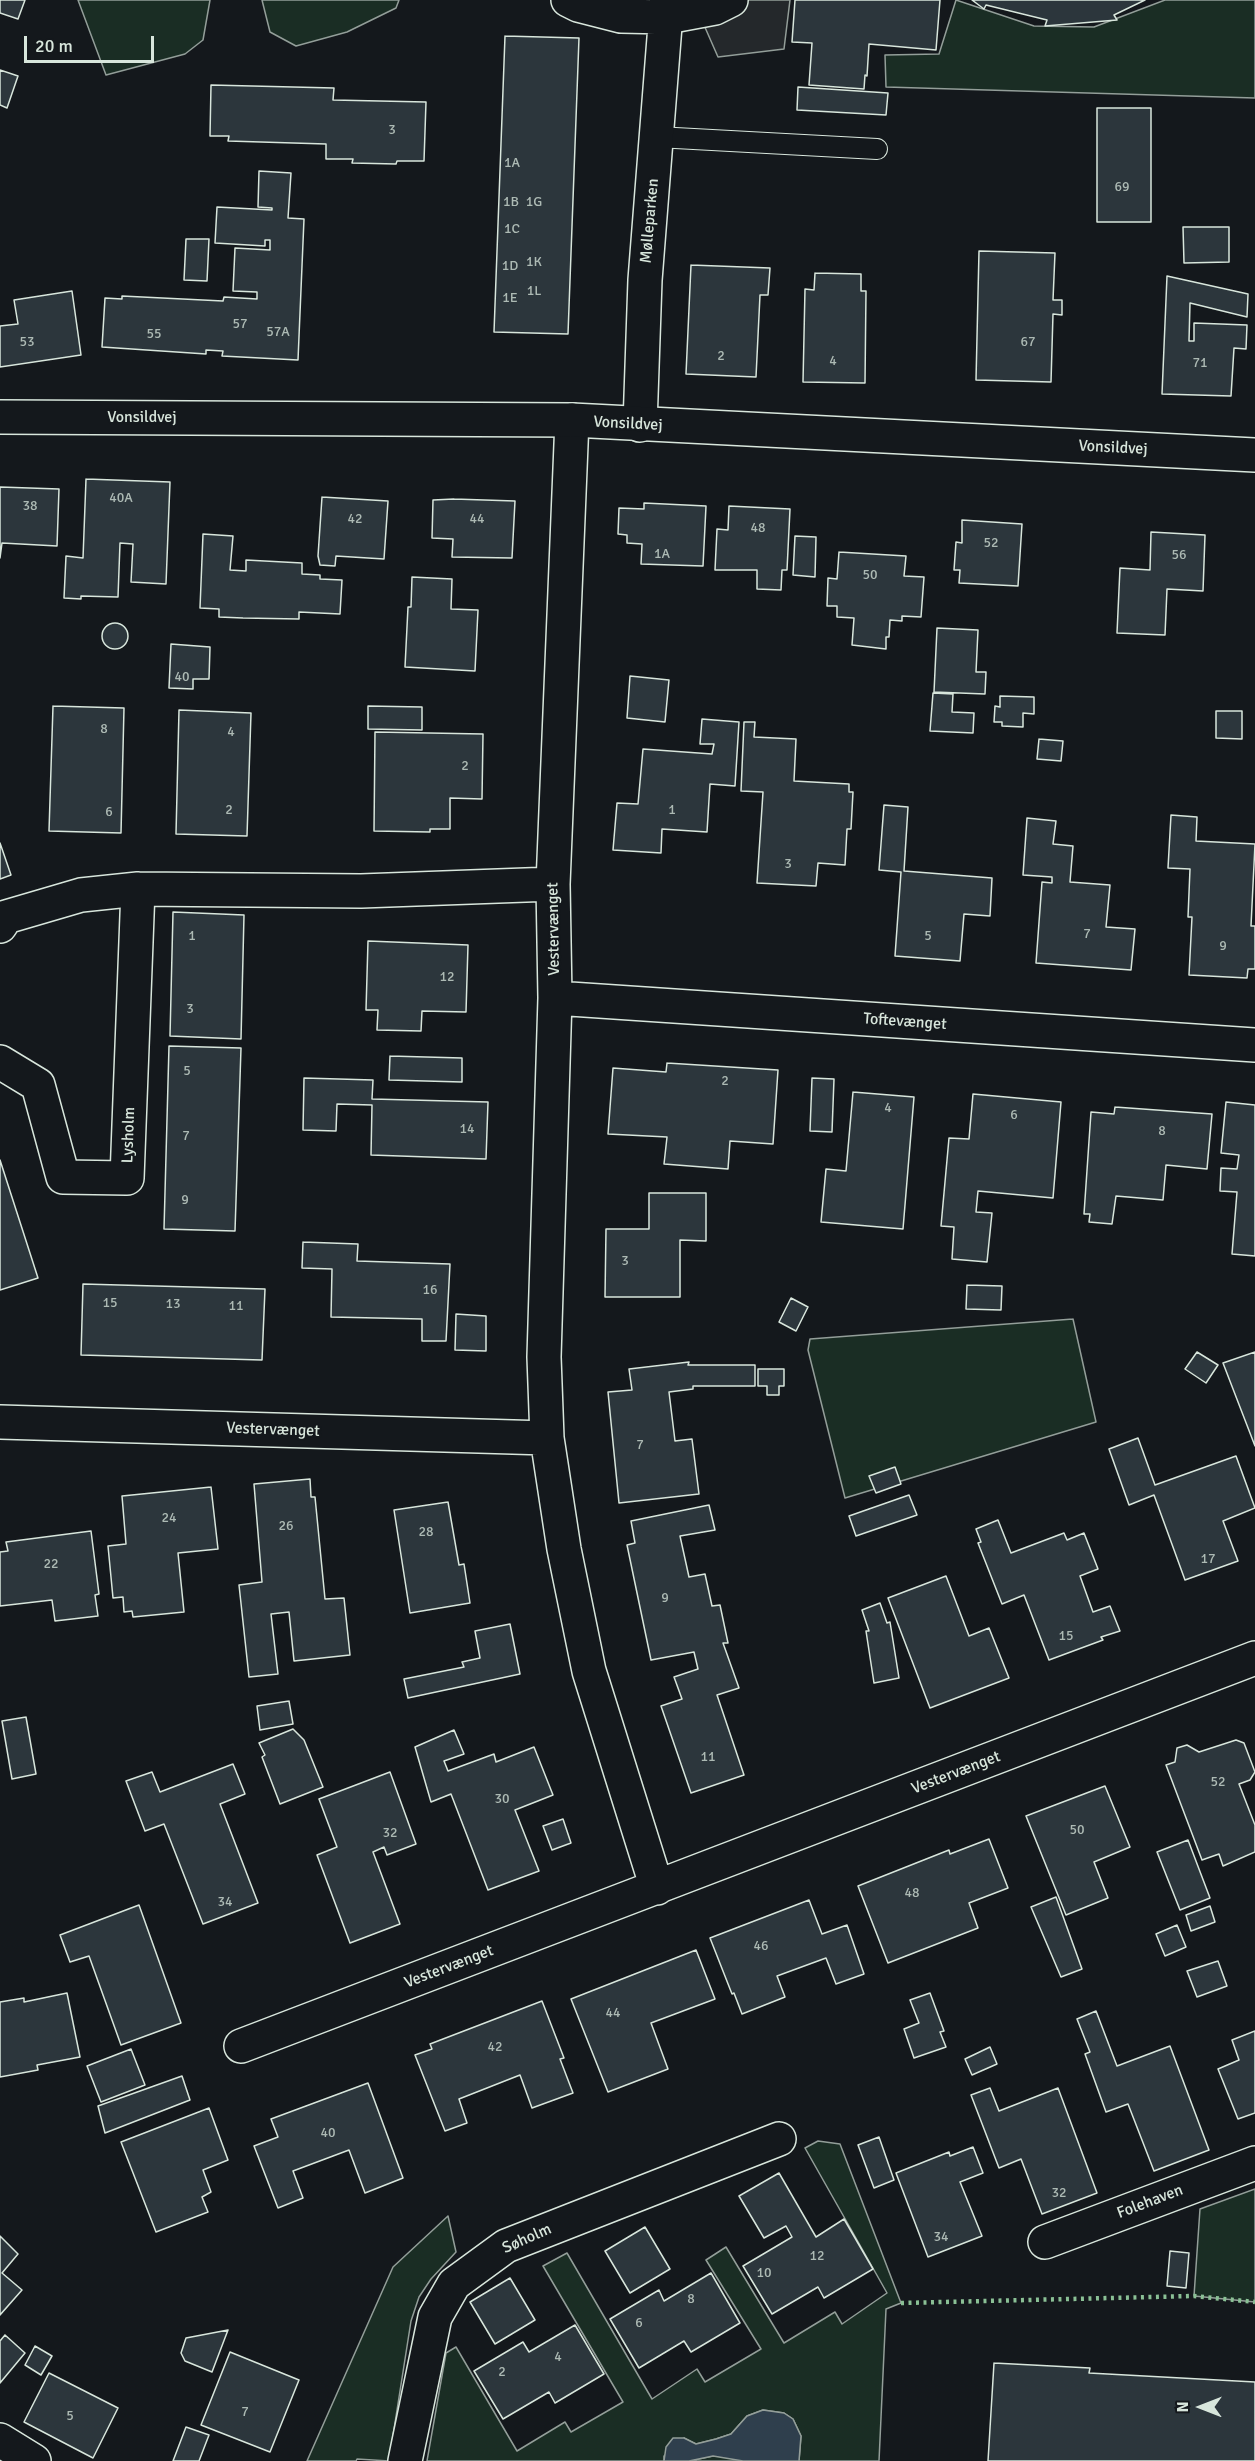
<!DOCTYPE html>
<html>
<head>
<meta charset="utf-8">
<style>
	body { margin:0 }
	#map { position:relative; width:1255px; height:2461px; overflow:hidden; background:#14181c; font-family:Signika,sans-serif }
	canvas { display:block }
	.north { position:absolute; left:1171px; top:2377px; width:60px; height:60px; -webkit-text-stroke:4px #14181c; paint-order:stroke; rotate:270deg; font-size:16px; font-weight:700; line-height:24px; text-align:center; color:#d8e6dc }
	.north::after { content:''; display:block; margin:auto; width:21px; height:27px; background:#d8e6dc; clip-path:polygon(50% 0,100% 100%,50% 72%,0 100%) }
	.scale { position:absolute; left:24px; top:36px; width:130px; height:27px; box-sizing:border-box; border:3px solid #d8e6dc; border-top:0; padding-left:8px; font-size:18px; line-height:21px; white-space:nowrap; color:#d8e6dc; -webkit-text-stroke:4px #14181c; paint-order:stroke }
</style>
</head>
<body>
<div id="map">
<canvas width="1255" height="2461"></canvas>
<div class="north">N</div>
<div class="scale">20 m</div>
</div>
<script>
const g = document.querySelector('canvas').getContext('2d');
g.lineJoin = 'round';
function fillPath(path, color) {
  g.fillStyle = color;
  g.fill(path, 'evenodd');
}
function shape(rows) {
  const path = new Path2D();
  for (const r of rows) {
    if (r.length === 3) {
      path.moveTo(r[0] + r[2], r[1]);
      path.arc(r[0], r[1], r[2], 0, 2 * Math.PI);
      continue;
    }
    path.moveTo(r[0], r[1]);
    for (let i = 2; i < r.length; i += 2) path.lineTo(r[i], r[i + 1]);
  }
  return path;
}
function stroke(path, color, width, dash) {
  g.strokeStyle = color;
  g.lineWidth = width;
  g.lineCap = dash ? 'butt' : 'round';
  g.setLineDash(dash || []);
  g.stroke(path);
}
function write(font, color, halo, rows, align = 'center') {
  g.font = font + ' Signika,sans-serif';
  g.lineWidth = 4.5;
  g.setLineDash([]);
  g.textBaseline = 'middle';
  g.strokeStyle = halo;
  g.fillStyle = color;
  for (const [text, x, y, turn = 0] of rows) {
    g.save();
    g.translate(x, y);
    g.rotate((+turn || 0) * Math.PI / 180);
    g.textAlign = isNaN(turn) ? turn : align;
    if (halo) g.strokeText(text, 0, 0);
    g.fillText(text, 0, 0);
    g.restore();
  }
}
const green = shape([
	[78,0,210,0,203,40,185,54,106,75,78,0],
	[262,0,399,0,396,8,347,32,296,46,270,32,262,0],
	[956,0,1034,26,1094,27,1165,0,1255,0,1255,98,886,87,885,55,939,54,956,0],
	[1073,1319,1096,1422,845,1498,808,1350,810,1339,1073,1319],
	[818,2141,840,2144,901,2303,886,2309,879,2461,799,2461,801,2436,793,2419,784,2413,763,2410,747,2416,731,2434,716,2439,696,2444,684,2438,664,2456,664,2461,427,2461,446,2353,456,2347,517,2451,565,2422,571,2432,623,2402,543,2266,567,2253,652,2399,697,2369,705,2382,761,2349,706,2260,726,2247,784,2343,835,2312,842,2324,887,2293,805,2148,818,2141],
	[1255,2189,1255,2302,1194,2296,1200,2209,1255,2189],
	[448,2216,456,2252,431,2279,419,2297,411,2321,389,2461,357,2459,356,2461,307,2461,393,2267,448,2216],
	[713,2456,728,2456,743,2461,689,2461,713,2456]
]);
fillPath(green, '#1a2d24');
stroke(green, '#939e99', 1.5);
const parking = shape([
	[693,0,790,0,784,49,718,57,693,0]
]);
fillPath(parking, '#24282b');
stroke(parking, '#939e99', 1.5);
const water = shape([
	[763,2410,784,2413,793,2419,801,2436,799,2461,743,2461,713,2456,689,2461,664,2461,666,2447,673,2438,684,2438,696,2444,716,2439,731,2434,747,2416,763,2410]
]);
fillPath(water, '#2f3f4d');
stroke(water, '#939e99', 1.5);
const building = shape([
	[0,0,25,0,18,19,0,13,0,0],
	[795,0,940,0,936,50,869,44,867,76,865,75,864,89,809,85,812,43,792,42,795,0],
	[972,0,1145,0,1114,15,1117,20,1045,26,1047,20,986,5,984,9,972,0],
	[505,36,579,38,568,334,494,332,505,36],
	[0,70,18,76,7,108,0,105,0,70],
	[211,85,334,88,333,100,426,102,424,161,397,161,396,164,352,163,353,159,326,159,326,144,228,141,229,136,210,136,211,85],
	[798,87,888,93,886,115,797,110,798,87],
	[1097,108,1151,108,1151,222,1097,222,1097,108],
	[259,171,291,173,288,218,304,219,298,360,222,356,223,351,206,350,206,354,102,347,105,298,122,299,122,296,223,301,224,297,257,299,257,292,233,291,235,248,270,250,270,240,265,240,265,246,215,243,217,207,272,210,272,208,258,207,259,171],
	[1183,227,1229,227,1229,262,1184,263,1183,227],
	[186,239,209,239,207,281,184,280,186,239],
	[979,251,1055,253,1053,300,1062,300,1062,315,1053,314,1051,382,976,380,979,251],
	[691,265,770,268,768,295,760,295,756,377,686,374,691,265],
	[815,273,861,274,861,291,866,291,865,383,803,382,805,289,814,290,815,273],
	[1167,276,1248,294,1247,317,1190,303,1189,341,1194,341,1194,323,1247,325,1246,349,1234,348,1231,396,1162,394,1167,276],
	[72,291,81,355,0,367,0,326,18,324,14,300,72,291],
	[86,479,170,482,166,584,131,582,133,544,120,543,118,597,81,596,81,599,64,598,66,556,83,558,86,479],
	[0,487,59,489,57,546,2,543,0,558,0,487],
	[322,497,388,501,384,559,336,556,335,566,320,565,318,556,322,497],
	[454,499,515,501,512,558,452,557,453,539,432,538,433,500,454,499],
	[644,503,706,506,703,566,641,564,642,544,627,543,627,535,618,534,619,508,644,509,644,503],
	[729,506,790,509,787,570,782,570,781,590,757,589,757,570,715,570,717,529,728,530,729,506],
	[962,520,1022,524,1018,586,959,583,960,570,954,570,956,542,962,543,962,520],
	[1151,532,1205,535,1203,591,1167,589,1165,635,1117,633,1120,568,1150,570,1151,532],
	[203,534,233,536,230,570,246,571,246,560,302,563,302,574,320,575,320,579,342,580,340,614,299,612,299,619,243,618,219,617,219,609,200,608,203,534],
	[795,536,816,537,815,577,793,575,795,536],
	[839,552,906,556,904,576,924,577,921,617,902,616,902,621,890,620,889,637,886,637,886,649,852,645,854,618,837,617,837,606,827,606,828,578,837,579,839,552],
	[412,577,452,579,451,609,478,610,475,671,405,667,408,607,411,607,412,577],
	[115,636,13],
	[937,628,978,630,976,672,986,672,985,694,934,692,937,628],
	[171,644,210,647,209,679,193,679,193,689,169,688,171,644],
	[630,676,669,680,665,722,627,718,630,676],
	[933,693,953,694,952,712,974,713,973,733,930,731,933,693],
	[1000,696,1034,697,1034,714,1023,713,1023,727,1002,726,1002,722,994,722,995,706,1000,707,1000,696],
	[53,706,124,708,121,833,49,831,53,706],
	[368,706,422,707,422,730,368,729,368,706],
	[179,710,251,713,247,836,176,834,179,710],
	[1216,711,1242,711,1242,739,1216,738,1216,711],
	[702,719,739,722,735,786,710,784,707,832,662,829,661,853,613,850,617,803,638,804,643,749,712,754,714,744,700,744,702,719],
	[744,722,755,722,754,737,796,739,794,781,849,784,849,792,853,792,851,829,847,829,845,865,818,863,816,886,757,883,763,792,741,791,744,722],
	[375,732,483,734,482,799,450,798,450,829,430,829,430,832,374,831,375,732],
	[1039,739,1063,741,1061,761,1037,759,1039,739],
	[884,805,908,807,904,871,992,878,990,916,964,914,960,961,895,956,901,872,879,870,884,805],
	[1171,815,1197,817,1196,841,1255,844,1251,926,1255,926,1255,969,1248,969,1247,978,1189,975,1192,917,1188,917,1190,869,1168,868,1171,815],
	[1027,818,1056,821,1053,844,1073,846,1070,882,1110,885,1106,927,1135,929,1131,970,1036,963,1042,882,1052,883,1052,877,1023,875,1027,818],
	[0,843,11,875,0,879,0,843],
	[173,912,244,915,241,1039,170,1036,173,912],
	[368,941,468,945,466,1012,422,1011,421,1031,377,1030,378,1010,366,1010,368,941],
	[169,1046,241,1048,235,1231,164,1229,169,1046],
	[390,1056,462,1058,462,1082,389,1080,390,1056],
	[667,1063,778,1070,773,1144,730,1141,728,1169,664,1164,667,1137,608,1134,613,1068,666,1072,667,1063],
	[304,1078,373,1080,372,1099,488,1102,486,1159,371,1155,372,1105,337,1104,336,1131,303,1130,304,1078],
	[812,1078,834,1079,832,1132,810,1131,812,1078],
	[853,1092,914,1097,903,1229,821,1222,826,1169,846,1171,853,1092],
	[973,1094,1061,1102,1053,1198,978,1191,976,1212,992,1213,987,1262,952,1259,954,1227,941,1226,949,1138,969,1139,973,1094],
	[1226,1102,1255,1105,1255,1256,1232,1254,1237,1192,1220,1191,1221,1168,1237,1169,1239,1155,1221,1153,1226,1102],
	[1115,1107,1212,1114,1207,1169,1166,1165,1163,1200,1116,1196,1112,1224,1089,1222,1090,1214,1084,1214,1091,1112,1114,1114,1115,1107],
	[0,1160,38,1278,0,1290,0,1160],
	[649,1193,706,1193,706,1241,680,1240,680,1297,605,1297,606,1229,649,1229,649,1193],
	[303,1242,358,1244,357,1261,450,1264,446,1341,422,1341,422,1319,331,1317,332,1269,302,1268,303,1242],
	[83,1284,265,1289,262,1360,81,1355,83,1284],
	[967,1285,1002,1286,1001,1310,966,1309,967,1285],
	[791,1298,808,1307,796,1331,779,1322,791,1298],
	[456,1314,486,1316,486,1351,455,1350,456,1314],
	[1197,1352,1218,1365,1206,1383,1185,1369,1197,1352],
	[1255,1352,1255,1446,1223,1363,1255,1352],
	[689,1362,688,1365,755,1365,755,1386,693,1386,693,1389,669,1392,675,1441,692,1439,699,1494,619,1503,608,1392,632,1390,629,1369,689,1362],
	[758,1369,784,1369,784,1386,779,1386,779,1395,767,1395,767,1386,758,1386,758,1369],
	[1138,1438,1155,1485,1236,1456,1255,1508,1223,1521,1238,1561,1185,1580,1154,1495,1129,1505,1109,1449,1138,1438],
	[895,1467,901,1484,876,1493,869,1476,895,1467],
	[310,1479,311,1497,315,1497,325,1599,344,1598,350,1655,294,1661,289,1612,271,1614,278,1674,249,1677,239,1585,262,1582,254,1484,310,1479],
	[211,1487,218,1549,178,1553,184,1612,133,1617,132,1611,124,1612,123,1597,113,1598,108,1546,126,1544,122,1496,211,1487],
	[909,1495,917,1515,856,1536,849,1516,909,1495],
	[448,1502,459,1565,464,1564,470,1603,410,1613,394,1510,448,1502],
	[709,1505,715,1530,680,1536,689,1577,705,1574,712,1606,720,1605,728,1643,723,1643,739,1688,717,1695,744,1775,691,1793,661,1706,682,1699,674,1677,698,1669,694,1652,651,1660,627,1545,635,1543,631,1521,709,1505],
	[998,1520,1011,1553,1064,1533,1067,1540,1084,1533,1098,1569,1080,1576,1093,1612,1110,1606,1120,1631,1101,1637,1103,1640,1049,1660,1024,1595,1002,1604,978,1543,981,1542,976,1529,998,1520],
	[91,1531,99,1594,95,1595,98,1616,55,1621,52,1600,0,1606,0,1552,8,1551,6,1542,91,1531],
	[946,1576,969,1636,989,1628,1009,1678,930,1708,888,1598,946,1576],
	[880,1603,887,1623,890,1622,899,1678,874,1683,866,1631,869,1631,862,1610,880,1603],
	[510,1624,520,1674,408,1698,404,1679,464,1667,462,1662,480,1658,475,1631,510,1624],
	[289,1701,293,1724,260,1730,257,1706,289,1701],
	[26,1717,36,1774,12,1779,2,1721,26,1717],
	[293,1729,304,1740,323,1787,280,1804,262,1757,265,1755,259,1743,293,1729],
	[454,1730,464,1754,444,1761,448,1771,494,1754,496,1762,534,1747,553,1795,515,1810,539,1871,488,1890,451,1794,431,1802,415,1747,454,1730],
	[1236,1740,1244,1743,1255,1772,1250,1780,1239,1784,1255,1825,1255,1852,1223,1866,1219,1854,1202,1860,1166,1765,1175,1762,1177,1748,1187,1745,1199,1752,1236,1740],
	[233,1764,245,1794,220,1804,258,1903,203,1924,164,1824,145,1831,126,1781,152,1772,160,1792,233,1764],
	[390,1772,416,1844,387,1855,384,1847,373,1852,400,1924,350,1943,317,1855,337,1847,319,1799,390,1772],
	[1105,1786,1130,1847,1094,1862,1108,1898,1066,1915,1026,1816,1105,1786],
	[563,1819,571,1843,552,1850,543,1826,563,1819],
	[989,1839,1008,1888,969,1903,978,1928,888,1963,858,1886,949,1850,950,1854,989,1839],
	[1188,1840,1210,1898,1180,1910,1157,1852,1188,1840],
	[1056,1897,1082,1969,1061,1977,1031,1907,1056,1897],
	[809,1900,822,1934,847,1925,864,1974,836,1984,826,1958,777,1976,785,1997,742,2014,734,1993,732,1994,710,1938,809,1900],
	[139,1905,181,2023,121,2045,89,1956,70,1962,60,1935,139,1905],
	[1210,1906,1215,1922,1191,1931,1186,1915,1210,1906],
	[1177,1925,1186,1947,1165,1956,1156,1934,1177,1925],
	[696,1950,715,1999,651,2023,668,2069,608,2092,571,1999,696,1950],
	[1218,1961,1227,1986,1197,1997,1187,1971,1218,1961],
	[67,1993,80,2057,37,2065,38,2070,0,2077,0,2002,24,1998,24,2002,67,1993],
	[930,1993,944,2031,940,2032,946,2047,914,2058,904,2029,919,2023,910,2000,930,1993],
	[542,2001,564,2058,560,2059,573,2093,532,2108,520,2075,459,2099,467,2123,445,2131,415,2055,432,2049,430,2044,542,2001],
	[1096,2011,1117,2066,1170,2046,1209,2150,1154,2171,1128,2104,1106,2112,1085,2054,1090,2052,1077,2019,1096,2011],
	[1255,2031,1255,2113,1238,2119,1218,2069,1239,2060,1232,2040,1255,2031],
	[990,2047,997,2064,972,2075,965,2059,990,2047],
	[131,2049,145,2085,101,2102,87,2066,131,2049],
	[182,2076,190,2100,105,2133,98,2106,182,2076],
	[368,2083,403,2178,365,2193,349,2150,293,2171,303,2198,278,2208,254,2146,278,2137,271,2119,368,2083],
	[990,2088,999,2111,1058,2088,1097,2193,1042,2214,1021,2159,999,2168,971,2095,990,2088],
	[209,2108,228,2160,203,2170,211,2192,202,2197,208,2212,156,2232,121,2142,209,2108],
	[879,2137,894,2180,874,2188,858,2145,879,2137],
	[973,2147,983,2173,960,2182,982,2236,928,2257,896,2173,949,2152,950,2156,973,2147],
	[779,2173,816,2237,844,2219,873,2269,824,2298,818,2287,772,2314,743,2266,792,2237,786,2226,764,2238,739,2196,779,2173],
	[645,2227,670,2269,630,2293,605,2251,645,2227],
	[0,2236,18,2254,2,2273,22,2290,0,2315,0,2236],
	[1170,2251,1189,2253,1186,2288,1167,2286,1170,2251],
	[711,2273,740,2323,691,2352,684,2341,639,2368,610,2319,659,2290,664,2301,711,2273],
	[510,2278,535,2320,495,2344,470,2302,510,2278],
	[575,2325,604,2374,555,2403,549,2392,503,2419,474,2371,523,2342,529,2352,575,2325],
	[228,2330,212,2372,185,2361,181,2353,186,2338,228,2330],
	[5,2335,25,2353,0,2383,0,2341,5,2335],
	[35,2346,52,2356,41,2375,25,2365,35,2346],
	[230,2352,299,2380,270,2452,201,2425,230,2352],
	[994,2363,1090,2368,1089,2373,1255,2382,1255,2461,988,2461,994,2363],
	[49,2373,118,2408,93,2458,24,2422,49,2373],
	[186,2427,209,2435,199,2461,173,2461,186,2427]
]);
fillPath(building, '#2c363c');
stroke(building, '#d8e6dc', 1.5);
const lane = shape([
	[657,137,877,149]
]);
const street = shape([
	[568,0,578,5,621,16,667,17,715,8,731,0],
	[572,420,553,884,555,998,544,1357,547,1438,564,1549,589,1671,657,1888],
	[640,425,645,280,667,0],
	[0,926,6,917,81,895,138,889,361,891,553,884],
	[555,998,1255,1045],
	[0,1062,38,1085,63,1177,127,1178,138,889],
	[0,1422,547,1438],
	[241,2046,1255,1658],
	[1045,2242,1255,2163],
	[0,2440,34,2461],
	[405,2461,435,2317,454,2284,506,2246,779,2139]
]);
const secondary = shape([
	[0,417,572,420,1255,455]
]);
stroke(lane, '#d8e6dc', 22);
stroke(street, '#d8e6dc', 36);
stroke(secondary, '#d8e6dc', 36);
stroke(lane, '#14181c', 20);
stroke(street, '#14181c', 33);
stroke(secondary, '#14181c', 33);
stroke(shape([
	[901,2303,1194,2296,1255,2302]
]), '#8ac095', 4.5, [3, 4.5]);
write('14px', '#adbab4', null, [
	["3",392,130],
	["1A",512,163],
	["69",1122,187],
	["1B",511,202],
	["1G",534,202],
	["1C",512,229],
	["1K",534,262],
	["1D",510,266],
	["1L",534,291],
	["1E",510,298],
	["57",240,324],
	["57A",278,332],
	["55",154,334],
	["53",27,342],
	["67",1028,342],
	["2",721,356],
	["4",833,361],
	["71",1200,363],
	["40A",121,498],
	["38",30,506],
	["42",355,519],
	["44",477,519],
	["48",758,528],
	["52",991,543],
	["1A",662,554],
	["56",1179,555],
	["50",870,575],
	["40",182,677],
	["8",104,729],
	["4",231,732],
	["2",465,766],
	["2",229,810],
	["1",672,810],
	["6",109,812],
	["3",788,864],
	["7",1087,934],
	["1",192,936],
	["5",928,936],
	["9",1223,946],
	["12",447,977],
	["3",190,1009],
	["5",187,1071],
	["2",725,1081],
	["4",888,1108],
	["6",1014,1115],
	["14",467,1129],
	["8",1162,1131],
	["7",186,1136],
	["9",185,1200],
	["3",625,1261],
	["16",430,1290],
	["15",110,1303],
	["13",173,1304],
	["11",236,1306],
	["7",640,1445],
	["24",169,1518],
	["26",286,1526],
	["28",426,1532],
	["17",1208,1559],
	["22",51,1564],
	["9",665,1598],
	["15",1066,1636],
	["11",708,1757],
	["52",1218,1782],
	["30",502,1799],
	["50",1077,1830],
	["32",390,1833],
	["48",912,1893],
	["34",225,1902],
	["46",761,1946],
	["44",613,2013],
	["42",495,2047],
	["40",328,2133],
	["32",1059,2193],
	["34",941,2237],
	["12",817,2256],
	["10",764,2273],
	["8",691,2299],
	["6",639,2323],
	["4",558,2357],
	["2",502,2372],
	["7",245,2412],
	["5",70,2416]
]);
write('16px', '#d8e6dc', '#14181c', [
	["Mølleparken",650,221,-85],
	["Vonsildvej",142,418],
	["Vonsildvej",628,424,3],
	["Vonsildvej",1113,448,3],
	["Vestervænget",554,929,-91],
	["Toftevænget",905,1022,4],
	["Lysholm",129,1135,-88],
	["Vestervænget",273,1430,2],
	["Vestervænget",956,1773,-21],
	["Vestervænget",449,1967,-21],
	["Folehaven",1150,2202,-21],
	["Søholm",527,2239,-24]
]);
</script>
</body>
</html>
